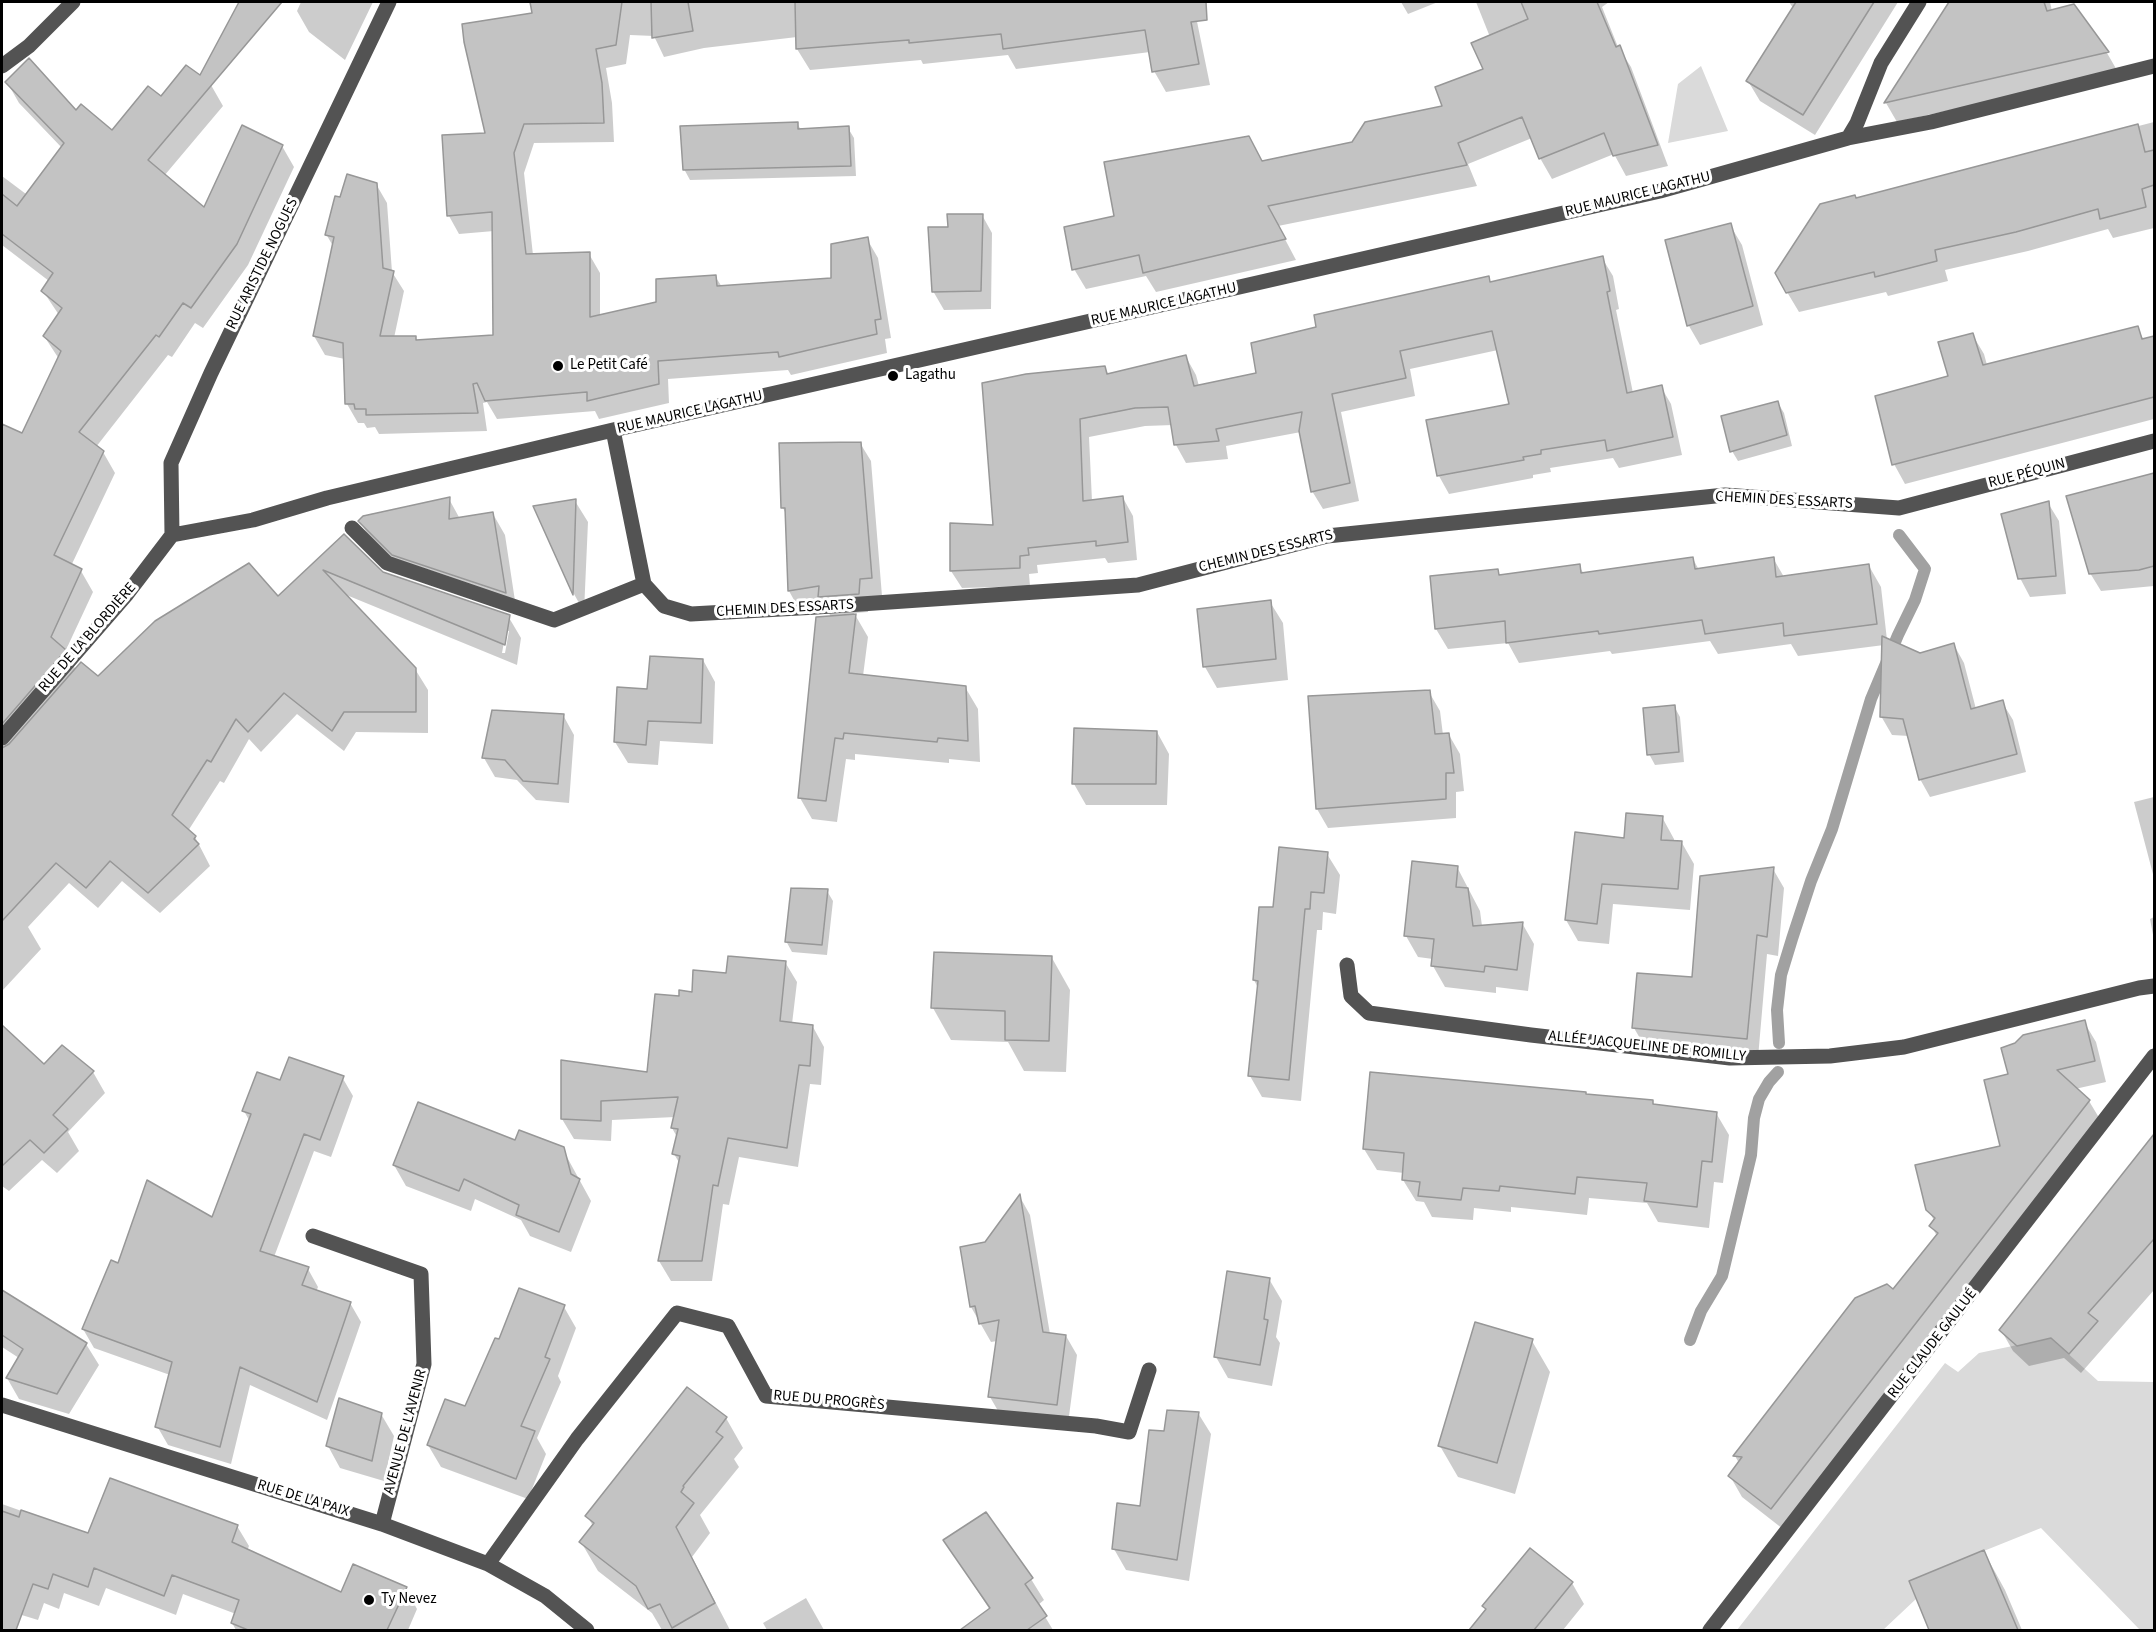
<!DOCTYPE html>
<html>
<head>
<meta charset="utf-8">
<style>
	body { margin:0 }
	#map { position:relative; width:2156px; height:1632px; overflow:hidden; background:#fff; font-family:"Source Sans 3",sans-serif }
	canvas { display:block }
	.frame { position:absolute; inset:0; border:3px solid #000; pointer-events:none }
</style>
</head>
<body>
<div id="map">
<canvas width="2156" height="1632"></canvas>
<div class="frame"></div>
</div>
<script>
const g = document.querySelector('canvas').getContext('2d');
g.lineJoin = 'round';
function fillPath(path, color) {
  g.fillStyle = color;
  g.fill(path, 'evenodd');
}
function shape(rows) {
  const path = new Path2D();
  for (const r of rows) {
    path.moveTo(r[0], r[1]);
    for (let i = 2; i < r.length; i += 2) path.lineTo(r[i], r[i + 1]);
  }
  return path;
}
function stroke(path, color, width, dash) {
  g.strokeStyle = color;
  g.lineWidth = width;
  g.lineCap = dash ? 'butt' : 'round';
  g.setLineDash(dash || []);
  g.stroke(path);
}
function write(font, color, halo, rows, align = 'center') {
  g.font = font + ' "Source Sans 3",sans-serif';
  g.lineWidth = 6;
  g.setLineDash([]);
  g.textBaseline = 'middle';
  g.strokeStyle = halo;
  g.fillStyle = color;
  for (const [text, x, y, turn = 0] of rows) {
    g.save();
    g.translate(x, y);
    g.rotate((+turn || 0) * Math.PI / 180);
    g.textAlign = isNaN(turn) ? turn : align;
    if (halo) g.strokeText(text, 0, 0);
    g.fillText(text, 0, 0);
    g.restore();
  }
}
fillPath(shape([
	[1701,66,1728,131,1668,143,1678,84],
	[2051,1338,2098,1381,2154,1382,2154,1630,2140,1630,2041,1528,1909,1581,1916,1599,1883,1630,1737,1630,1945,1363,1958,1372,1979,1353]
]), '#dadada');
fillPath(shape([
	[301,2,373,2,345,60,309,32,297,11],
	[532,2,1193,2,1210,85,1166,92,1154,71,1150,52,1016,69,1008,55,923,64,921,60,810,70,797,49,797,37,704,48,664,57,654,36,630,35,626,64,606,68,612,103,614,142,534,143,524,173,533,255,589,254,600,273,600,316,657,303,715,276,722,287,832,280,867,239,878,258,891,338,885,339,887,353,791,375,788,370,668,379,669,403,599,419,595,411,497,419,487,402,483,403,487,431,379,434,375,427,367,428,364,423,358,423,347,404,345,359,325,355,314,336,333,246,326,234,341,199,376,184,387,203,392,272,404,291,394,338,415,338,417,341,494,337,494,231,459,234,449,216,487,134,534,14],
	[1401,2,1438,2,1408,14],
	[1476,2,1609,2,1602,7,1618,47,1631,67,1668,166,1626,176,1614,154,1552,179,1540,158,1532,138,1468,164,1477,186,1278,226,1296,260,1156,292,1146,276,1086,289,1074,269,1116,217,1263,163,1353,144,1444,107,1485,70,1490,37],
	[1789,2,1898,2,1815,135,1760,101,1748,81,1793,8],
	[1951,2,2050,2,2052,11,2073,6,2107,53,2118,72,1897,122,1886,103],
	[7,82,76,112,113,132,161,98,211,85,223,106,164,176,204,209,282,146,294,167,248,265,203,328,195,323,172,357,168,355,96,447,103,452,115,473,71,566,81,571,93,592,65,652,76,670,98,678,278,599,344,536,383,573,508,616,521,638,517,665,344,594,415,669,428,690,428,733,356,732,344,751,297,714,261,752,249,739,224,783,220,781,188,831,195,837,210,866,160,913,122,881,98,908,69,883,28,927,41,949,2,991,2,438,6,427,23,435,59,359,44,336,59,315,43,291,49,281,2,245,2,176,26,194,63,149,19,103],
	[506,631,509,631,505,653,502,653],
	[2154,122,2154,228,2113,238,2108,229,2028,251,1945,270,1948,281,1888,296,1886,292,1799,312,1787,292,1856,199],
	[797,123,801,130,848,128,854,138,856,176,690,180,684,169],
	[982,215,992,233,991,309,944,310,933,291,949,229],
	[1730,225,1742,245,1763,325,1700,345,1689,326,1667,241],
	[1602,258,1613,276,1619,309,1616,310,1633,393,1661,387,1671,404,1682,455,1619,468,1613,458,1550,468,1551,472,1533,475,1533,478,1449,494,1439,476,1428,422,1510,406,1498,350,1410,369,1415,396,1341,412,1359,501,1323,509,1312,491,1301,432,1226,446,1228,459,1186,463,1176,445,1173,425,1145,426,1089,437,1092,501,1123,498,1133,516,1137,560,1108,563,1105,558,1037,565,1038,573,1029,574,1030,586,962,588,951,571,994,526,1104,367,1109,375,1186,357,1196,375,1199,386,1258,374,1318,328,1488,278,1492,283],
	[2137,328,2144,340,2154,337,2154,419,1905,484,1894,464,1949,377,1972,334,1984,354,1987,365],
	[1778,403,1784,413,1792,446,1738,461,1732,451],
	[860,443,871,461,882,596,870,597,868,612,854,613,868,637,863,676,965,687,978,709,980,762,949,759,949,763,855,754,855,760,846,759,837,822,812,819,800,798,831,617,824,604,799,609,789,591,786,514,783,508],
	[2154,474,2154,586,2101,591,2090,573,2067,497],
	[449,499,460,519,493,514,505,535,517,614,406,576,372,542,360,521],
	[575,501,588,522,584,612,574,594,535,507],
	[2048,503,2059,521,2066,594,2030,597,2020,578],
	[1773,558,1784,577,1869,566,1881,587,1887,640,1920,655,1954,645,1964,663,1976,709,2002,702,2013,720,2026,772,1930,797,1920,779,1909,736,1892,735,1881,716,1884,645,1798,656,1791,644,1718,654,1710,641,1612,654,1610,651,1519,663,1508,643,1448,649,1436,629,1432,578,1497,571,1500,576,1579,566,1584,574,1693,559,1699,570],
	[1270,602,1283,623,1288,680,1217,688,1205,667,1199,610],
	[703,660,715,682,713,744,660,741,658,765,628,763,615,742,648,691],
	[1429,692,1440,711,1443,735,1449,735,1460,754,1464,791,1456,792,1456,818,1328,828,1317,809,1310,698],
	[1674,706,1680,717,1684,762,1655,765,1649,754],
	[563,715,574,735,569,803,536,800,517,780,495,777,484,758],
	[1157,732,1169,754,1167,805,1086,805,1074,784],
	[2154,797,2154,878,2134,802],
	[1662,817,1674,839,1674,842,1682,843,1694,864,1690,910,1613,904,1609,944,1578,941,1566,920,1625,840],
	[1327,854,1340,875,1336,914,1323,912,1322,930,1317,930,1301,1101,1262,1097,1250,1076,1258,988,1254,980,1274,909],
	[1457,867,1480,911,1482,926,1522,923,1534,944,1528,991,1496,987,1496,993,1445,987,1433,966,1433,959,1418,957,1406,936],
	[1773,869,1784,888,1778,956,1767,954,1758,1058,1645,1047,1634,1028,1694,979],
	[827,891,833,901,827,955,792,952,786,941],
	[2154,917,2154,940,2150,919],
	[1052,958,1070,990,1066,1072,1024,1071,1008,1042,951,1040,933,1008],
	[785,962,797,982,792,1024,813,1027,824,1047,821,1085,810,1084,798,1167,739,1157,729,1205,723,1204,712,1281,671,1281,659,1261,680,1164,674,1154,677,1137,672,1128,675,1117,612,1120,611,1141,574,1139,562,1119,563,1062,649,1074,680,998,727,975],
	[2084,1022,2096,1042,2106,1082,2075,1089,2089,1101,2101,1121,1783,1529,1742,1497,1730,1476,1739,1463,1735,1456,1894,1291,1937,1236,1931,1226,1935,1222,1928,1210,2002,1147,2010,1075],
	[2,1027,44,1066,93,1072,105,1093,68,1132,79,1151,57,1173,42,1160,9,1191,2,1186],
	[342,1077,353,1096,331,1157,314,1151,274,1257,308,1269,318,1287,316,1292,350,1303,361,1322,327,1420,250,1385,231,1464,168,1445,157,1426,170,1375,94,1348,83,1329,119,1265,213,1220,250,1122,244,1111,281,1082],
	[1586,1095,1652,1101,1655,1106,1716,1113,1729,1135,1723,1183,1714,1182,1709,1228,1658,1222,1647,1203,1589,1198,1587,1215,1511,1207,1511,1212,1474,1208,1473,1220,1432,1217,1424,1202,1416,1201,1403,1180,1404,1173,1377,1170,1364,1149],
	[516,1142,562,1148,591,1201,571,1252,530,1236,521,1220,475,1199,471,1211,406,1186,394,1165],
	[2154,1182,2154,1290,2081,1373,2064,1358,2029,1366,2013,1351,2001,1330,2110,1193],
	[1020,1197,1030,1215,1050,1334,1066,1336,1077,1355,1068,1424,1001,1416,990,1397,997,1341,991,1342,971,1307,986,1244],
	[1269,1279,1282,1301,1276,1337,1280,1343,1272,1386,1228,1378,1216,1357],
	[2,1292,86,1344,99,1365,69,1414,19,1399,7,1378,19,1358,2,1347],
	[564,1307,576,1328,558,1376,561,1382,537,1438,546,1454,528,1499,441,1467,428,1445],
	[1532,1341,1550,1372,1515,1494,1458,1477,1440,1446],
	[1198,1413,1211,1434,1189,1581,1126,1570,1114,1549,1141,1508,1165,1433],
	[381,1414,394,1436,384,1481,340,1468,328,1446],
	[726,1418,743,1448,734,1459,739,1467,700,1515,710,1533,692,1557,730,1630,662,1630,652,1613,598,1571,581,1542,593,1526,587,1516],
	[2,1504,89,1535,237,1526,249,1546,247,1551,342,1594,406,1589,417,1609,408,1630,236,1630,232,1623,236,1614,183,1594,176,1615,106,1588,99,1606,64,1593,59,1609,44,1603,38,1620,2,1609],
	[986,1514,1031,1579,1044,1600,1038,1605,1053,1630,992,1630,983,1615,990,1610,945,1541],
	[1984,1552,2005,1590,2022,1630,1931,1630,1911,1582],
	[1572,1583,1584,1604,1563,1630,1471,1630,1487,1611,1484,1606],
	[806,1598,824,1630,767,1630,763,1623]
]), '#0003');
stroke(shape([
	[1779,1043,1777,1010,1781,975,1792,939,1811,881,1832,829,1871,699,1898,635,1915,600,1925,569,1899,535],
	[1690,1340,1701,1311,1722,1276,1751,1155,1754,1118,1759,1099,1769,1082,1778,1072]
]), '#a1a1a1', 12);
const building = shape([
	[239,2,282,2,148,160,204,207,242,125,283,145,237,244,191,308,183,303,159,337,156,335,79,432,104,451,54,555,82,569,51,637,66,650,2,724,2,424,22,433,61,351,43,336,62,308,41,291,53,273,2,234,2,194,17,206,64,143,5,82,29,58,76,110,81,104,112,130,148,86,161,96,186,65,200,75,239,2],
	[530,2,622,2,616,45,596,49,602,83,604,123,524,124,514,153,526,254,590,252,590,317,656,302,656,279,716,275,717,286,831,278,831,244,868,237,881,319,875,320,877,334,779,357,778,352,658,361,659,384,587,401,587,392,485,401,477,383,473,384,478,413,366,415,366,409,355,409,354,404,345,404,343,343,313,336,334,237,325,235,335,196,340,197,347,174,377,183,383,268,394,271,380,336,416,336,416,340,493,335,492,212,447,216,442,135,485,133,464,42,462,24,532,13,530,2],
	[651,2,688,2,693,31,652,38,651,2],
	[795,2,1206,2,1207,20,1191,22,1199,64,1152,72,1145,30,1003,49,1001,34,909,43,909,40,796,49,795,2],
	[1521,2,1597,2,1616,47,1620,45,1658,145,1613,156,1604,133,1539,159,1522,117,1458,143,1467,165,1268,206,1286,239,1143,273,1139,255,1072,270,1064,227,1114,216,1104,162,1249,136,1262,161,1352,142,1365,122,1442,106,1435,87,1483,69,1471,43,1528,19,1521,2],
	[1796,2,1874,2,1803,115,1746,81,1796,2],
	[1949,2,2044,2,2047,11,2074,4,2109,52,1884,103,1949,2],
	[798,122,798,129,849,126,851,166,683,170,680,126,798,122],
	[2138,124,2145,152,2154,150,2154,185,2142,189,2146,207,2100,219,2098,209,2016,232,1935,250,1937,261,1875,277,1874,272,1786,293,1775,273,1820,204,1855,195,1856,198,2138,124],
	[947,214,983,214,981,291,932,292,928,227,948,227,947,214],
	[1731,223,1753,306,1687,326,1665,240,1731,223],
	[1603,256,1610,291,1607,292,1627,393,1662,385,1673,437,1607,451,1605,440,1541,450,1541,454,1523,457,1524,460,1437,476,1426,420,1509,404,1492,331,1400,351,1406,378,1332,394,1350,483,1311,492,1299,431,1302,412,1216,429,1219,441,1174,445,1168,407,1135,408,1080,419,1083,501,1123,496,1128,542,1096,546,1096,541,1028,548,1029,555,1020,556,1020,568,950,571,950,523,993,525,982,383,1026,374,1105,366,1107,374,1186,355,1194,386,1256,373,1251,343,1316,327,1314,315,1489,276,1490,282,1603,256],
	[2138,326,2142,339,2154,336,2154,397,1892,465,1875,396,1948,376,1938,342,1973,333,1983,365,2138,326],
	[1778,401,1787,435,1730,452,1721,416,1778,401],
	[861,442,872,578,860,579,859,594,818,597,819,586,788,591,785,508,781,508,779,443,861,442],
	[2154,473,2154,566,2139,570,2089,574,2066,496,2154,473],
	[450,497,449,519,493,512,506,593,392,555,358,521,363,516,450,497],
	[576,499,573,595,533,506,576,499],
	[2049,501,2056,576,2018,579,2001,514,2049,501],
	[344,534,383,572,510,615,505,645,323,570,416,668,416,712,344,712,332,731,284,693,248,732,236,719,211,762,207,760,172,815,196,836,194,839,199,844,148,893,110,861,86,888,56,863,2,921,2,748,9,744,81,662,98,676,155,621,249,563,278,596,344,534],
	[1693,557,1695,569,1774,557,1776,577,1869,564,1877,624,1784,636,1783,623,1705,634,1702,620,1599,634,1598,631,1506,643,1505,621,1435,629,1430,576,1498,569,1499,575,1580,564,1581,573,1693,557],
	[1271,600,1276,659,1203,667,1197,609,1271,600],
	[856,614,849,673,966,686,968,741,938,738,937,742,844,733,843,739,835,738,826,801,798,798,816,617,856,614],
	[1882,636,1920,653,1954,643,1971,709,2003,700,2017,754,1919,780,1903,719,1880,717,1882,636],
	[650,656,703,659,701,723,648,721,646,745,614,742,617,687,647,689,650,656],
	[1430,690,1435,734,1449,733,1454,773,1446,773,1446,799,1316,809,1308,696,1430,690],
	[1675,705,1679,752,1647,755,1643,708,1675,705],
	[492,710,564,714,558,784,523,781,505,760,482,758,492,710],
	[1074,728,1157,731,1156,784,1072,784,1074,728],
	[1626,813,1663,816,1661,840,1682,841,1678,889,1602,884,1597,924,1565,920,1575,832,1624,838,1626,813],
	[1279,847,1328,852,1324,893,1311,892,1310,909,1305,909,1289,1080,1248,1076,1258,981,1253,980,1259,907,1273,907,1279,847],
	[1412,861,1458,866,1456,887,1468,888,1473,926,1523,922,1517,970,1485,966,1484,972,1431,966,1434,939,1404,936,1412,861],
	[1774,867,1767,937,1757,935,1747,1039,1632,1028,1637,973,1692,977,1700,876,1774,867],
	[791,888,828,889,822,945,785,942,791,888],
	[934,952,1052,956,1049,1041,1005,1040,1005,1011,931,1008,934,952],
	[728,956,786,961,780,1021,813,1025,810,1066,799,1065,787,1148,728,1138,718,1186,713,1185,702,1261,658,1261,680,1156,672,1154,678,1129,671,1128,678,1097,601,1101,601,1121,561,1119,561,1060,647,1072,655,994,679,996,679,990,692,992,693,970,726,973,728,956],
	[2085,1020,2095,1061,2057,1070,2090,1100,1771,1509,1728,1476,1742,1457,1733,1456,1855,1298,1887,1284,1893,1289,1938,1233,1929,1226,1935,1218,1926,1210,1915,1165,2000,1146,1984,1080,2008,1074,2001,1048,2015,1043,2023,1035,2085,1020],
	[2,1025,44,1064,62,1045,94,1071,53,1115,68,1129,44,1153,30,1140,2,1166,2,1025],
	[289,1057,344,1076,320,1140,304,1134,260,1251,309,1267,302,1285,351,1302,317,1402,240,1367,220,1447,155,1427,172,1362,82,1329,111,1260,118,1263,147,1180,212,1217,251,1114,242,1111,257,1072,280,1080,289,1057],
	[1370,1072,1586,1092,1586,1094,1653,1100,1653,1104,1717,1112,1712,1162,1702,1161,1697,1207,1644,1201,1647,1183,1577,1177,1575,1194,1500,1186,1499,1191,1463,1188,1461,1200,1418,1196,1420,1182,1402,1180,1404,1153,1363,1149,1370,1072],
	[418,1102,515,1140,519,1130,564,1147,571,1174,580,1179,559,1232,516,1215,519,1205,464,1179,459,1191,393,1165,418,1102],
	[2154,1134,2154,1239,2088,1313,2098,1321,2069,1354,2051,1338,2017,1346,1999,1330,2154,1134],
	[1020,1194,1043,1332,1066,1335,1057,1405,988,1397,999,1320,979,1324,975,1306,970,1307,960,1247,985,1242,1020,1194],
	[1227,1271,1270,1278,1264,1319,1268,1320,1260,1365,1214,1357,1227,1271],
	[519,1288,565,1305,545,1357,550,1359,521,1426,535,1431,516,1479,427,1445,445,1399,465,1406,495,1338,499,1339,519,1288],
	[2,1290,87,1343,57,1394,6,1378,23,1349,2,1335,2,1290],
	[1475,1322,1533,1339,1497,1463,1438,1446,1475,1322],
	[687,1387,727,1417,716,1432,723,1437,683,1486,684,1487,681,1492,694,1503,676,1527,715,1603,672,1628,660,1604,648,1609,636,1586,579,1542,594,1523,585,1516,687,1387],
	[339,1398,382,1413,372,1461,326,1446,339,1398],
	[1167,1410,1199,1412,1177,1560,1112,1549,1117,1503,1140,1506,1149,1430,1164,1431,1167,1410],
	[110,1478,238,1525,232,1542,341,1592,353,1564,407,1587,387,1630,248,1630,231,1623,239,1600,172,1575,164,1596,94,1568,88,1587,53,1574,48,1589,33,1584,16,1630,2,1630,2,1511,19,1517,21,1510,88,1533,110,1478],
	[986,1512,1033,1578,1025,1584,1047,1616,1027,1630,960,1630,990,1608,943,1540,986,1512],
	[1530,1548,1573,1582,1534,1630,1469,1630,1486,1609,1482,1606,1530,1548],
	[1984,1550,2018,1630,1929,1630,1909,1581,1984,1550]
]);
fillPath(building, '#c3c3c3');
stroke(building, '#979797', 1.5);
stroke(shape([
	[2,66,29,46,73,2],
	[1848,138,1857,123,1881,63,1919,2],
	[613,430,644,584,664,606,691,614,817,607,1138,585,1327,536,1725,495,1899,508,2154,441],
	[352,528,387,563,554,620,644,584],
	[172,535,253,520,327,498,613,430,1660,191,1848,138,1931,122,2154,66],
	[172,535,171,463,211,373,389,2],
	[2,738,127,594,172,535],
	[1347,965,1351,996,1369,1013,1531,1035,1730,1058,1830,1056,1904,1047,2139,988,2154,986],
	[313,1236,421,1274,424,1364,382,1524],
	[2,1405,382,1524,488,1564,545,1596,587,1630],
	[488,1564,577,1439,677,1313,728,1326,766,1396,1096,1426,1129,1432,1149,1370],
	[1710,1630,2154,1056]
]), '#535353', 15);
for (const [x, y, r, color] of [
	[558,366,6,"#000"],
	[893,376,6,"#000"],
	[369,1600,6,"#000"]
]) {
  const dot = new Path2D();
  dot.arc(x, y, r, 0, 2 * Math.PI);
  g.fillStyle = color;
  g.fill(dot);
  stroke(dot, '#fff', 2);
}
write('15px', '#000', '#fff', [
	["RUE MAURICE LAGATHU",1638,195,-14],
	["RUE ARISTIDE NOGUES",263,264,-64],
	["RUE MAURICE LAGATHU",1164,305,-13],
	["RUE MAURICE LAGATHU",690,413,-13],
	["RUE PÉQUIN",2027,474,-15],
	["CHEMIN DES ESSARTS",1784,501,3],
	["CHEMIN DES ESSARTS",1266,552,-14],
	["CHEMIN DES ESSARTS",785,609,-3],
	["RUE DE LA BLORDIÈRE",88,638,-49],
	["ALLÉE JACQUELINE DE ROMILLY",1647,1047,6],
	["RUE CLAUDE GAULUÉ",1933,1344,-52],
	["RUE DU PROGRÈS",829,1401,5],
	["AVENUE DE L'AVENIR",406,1432,-75],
	["RUE DE LA PAIX",303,1499,17]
]);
write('15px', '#000', '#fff', [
	["Le Petit Café",570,366],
	["Lagathu",905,376],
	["Ty Nevez",381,1600]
], 'left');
</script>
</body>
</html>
